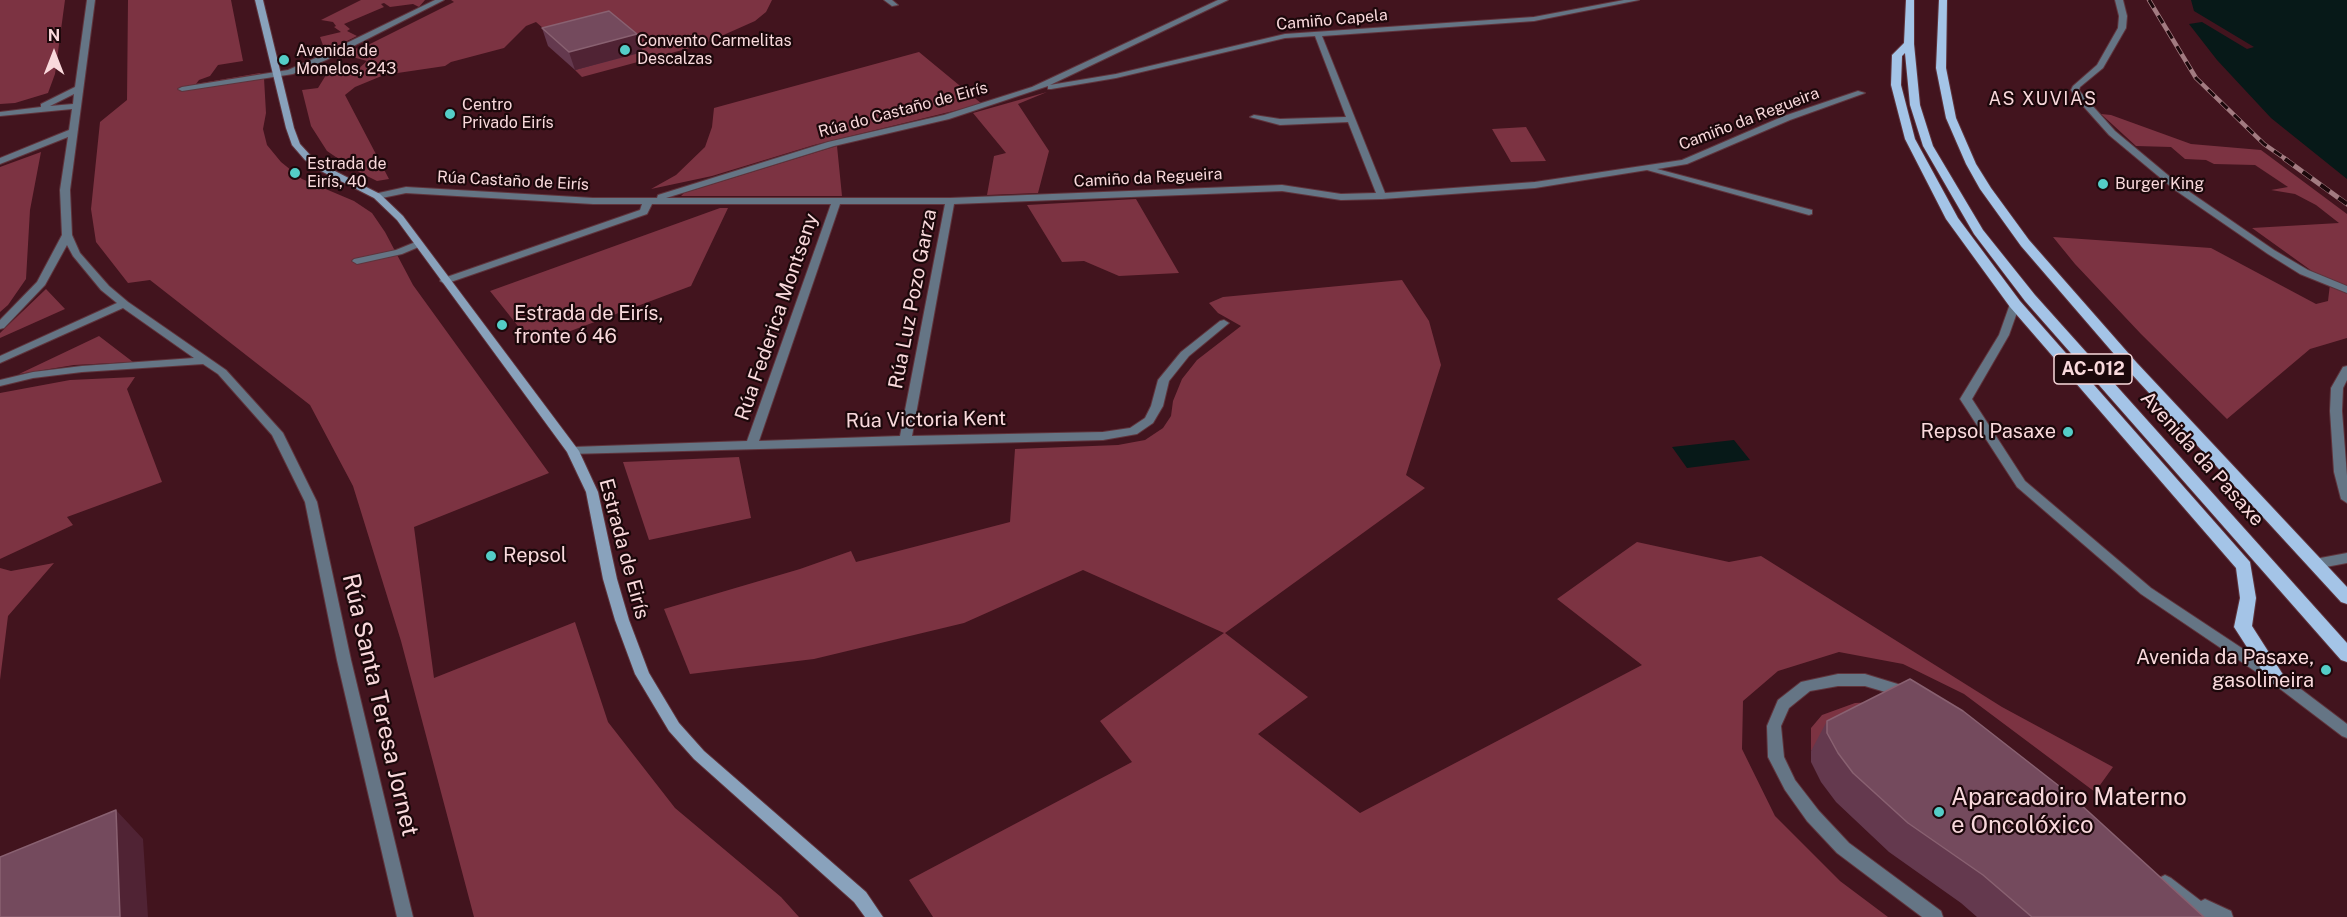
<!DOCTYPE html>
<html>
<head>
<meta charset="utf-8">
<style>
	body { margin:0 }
	#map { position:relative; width:2347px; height:917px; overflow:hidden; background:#42141e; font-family:"Public Sans",sans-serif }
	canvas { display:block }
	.north { position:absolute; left:24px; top:24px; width:60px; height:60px; -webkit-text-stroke:4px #1c080b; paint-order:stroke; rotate:0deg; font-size:16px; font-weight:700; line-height:24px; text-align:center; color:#f9d9dc }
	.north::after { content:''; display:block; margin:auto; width:21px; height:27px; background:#f9d9dc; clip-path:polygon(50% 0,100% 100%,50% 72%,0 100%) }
</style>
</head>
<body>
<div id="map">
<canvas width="2347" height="917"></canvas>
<div class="north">N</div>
</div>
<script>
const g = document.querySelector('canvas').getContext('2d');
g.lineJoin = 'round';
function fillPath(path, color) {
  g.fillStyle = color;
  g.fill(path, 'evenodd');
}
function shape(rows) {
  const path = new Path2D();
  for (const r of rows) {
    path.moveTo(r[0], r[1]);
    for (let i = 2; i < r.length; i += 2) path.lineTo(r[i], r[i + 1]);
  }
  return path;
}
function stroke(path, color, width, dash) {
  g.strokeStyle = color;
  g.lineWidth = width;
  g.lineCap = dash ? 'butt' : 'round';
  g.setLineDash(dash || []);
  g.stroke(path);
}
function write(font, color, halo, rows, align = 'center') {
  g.font = font + ' "Public Sans",sans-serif';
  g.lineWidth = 4.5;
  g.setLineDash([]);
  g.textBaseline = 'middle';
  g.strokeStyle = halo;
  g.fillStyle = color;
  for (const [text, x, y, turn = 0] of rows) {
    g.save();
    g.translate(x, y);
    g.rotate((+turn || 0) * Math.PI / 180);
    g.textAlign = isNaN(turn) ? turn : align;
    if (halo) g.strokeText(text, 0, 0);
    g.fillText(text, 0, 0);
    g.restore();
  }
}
fillPath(shape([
	[0,0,65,0,55,74,48,93,15,103,0,104],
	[128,0,231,0,243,61,218,65,210,76,199,80,196,84,260,73,264,78,266,113,263,129,267,145,281,162,302,179,354,201,372,213,385,232,413,285,549,473,414,527,434,678,575,622,608,722,675,808,781,897,799,917,474,917,401,641,353,486,310,405,150,280,128,283,96,242,91,209,100,122,127,100],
	[361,0,425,0,419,7,413,4,390,7,384,3,381,4,384,7,344,24,350,29,347,31,357,36,337,46,324,48,320,37,341,32,334,27,336,26,333,22,321,20],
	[451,0,772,0,766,12,755,21,701,45,582,77,575,70,642,51,560,43,536,22,526,26,504,48,451,62,445,66,384,75,355,87,345,95,389,179,377,181,355,170,327,151,311,126,302,90,318,88,326,75,357,70,367,61,338,53,349,47,360,49,454,2],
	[919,52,982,104,814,145,712,176,651,189,676,175,705,147,712,127,714,108],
	[1047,92,1018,104,1049,151,1038,193,987,195,994,156,1006,153,973,113],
	[2101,114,2111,115,2191,144,2261,150,2347,214,2347,338,2310,349,2227,419,2141,334,2075,264,2053,237,2211,248,2316,304,2328,301,2330,284,2252,228,2339,223,2316,205,2295,194,2271,190,2288,187,2255,165,2214,164,2206,160,2185,159,2171,147,2136,146],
	[1526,127,1546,161,1511,162,1492,129],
	[837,146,842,196,681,196,684,193],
	[41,152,30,210,26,279,8,305,0,312,0,167],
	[1136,199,1179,273,1119,276,1084,261,1062,262,1027,205],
	[720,208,728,208,691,286,533,345,490,291],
	[1402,280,1429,321,1441,365,1406,475,1425,488,1225,633,1308,697,1258,734,1360,813,1642,665,1557,599,1637,542,1729,562,1761,556,2002,707,2113,767,2095,792,1964,694,1903,664,1839,652,1778,671,1743,701,1742,749,1775,816,1840,881,1888,917,933,917,909,880,1132,762,1100,721,1224,633,1083,570,964,623,814,659,690,674,664,609,800,569,851,551,856,562,1010,522,1015,449,1118,445,1145,440,1163,428,1171,416,1173,401,1182,379,1197,360,1241,326,1218,313,1209,303,1223,297],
	[46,289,65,309,0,338,0,333],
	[99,336,133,362,74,365,19,374],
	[135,377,127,389,162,482,67,517,73,525,0,559,0,393,70,380],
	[739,457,751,518,649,540,623,462],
	[54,563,8,616,0,680,0,568,11,571],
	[1874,702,1811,751,1811,728,1822,715,1855,703]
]), '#7c3342');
fillPath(shape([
	[2191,0,2347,0,2347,179,2271,118,2217,60,2189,24,2202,22,2247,49,2254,47,2194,11],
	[1734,440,1750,460,1687,468,1672,447]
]), '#071918');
const street = shape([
	[87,0,95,0,70,190,72,235,80,253,109,286,128,302,226,370,283,433,317,502,351,660,413,917,397,917,337,660,305,502,272,435,218,374,203,364,82,372,33,378,0,386,0,380,33,372,82,366,194,358,123,308,0,363,0,356,117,303,101,290,73,256,67,245,45,285,4,328,0,329,0,320,37,282,62,235,60,190,68,137,0,164,0,158,69,130,72,109,0,116,0,112,41,107,41,104,75,87,87,0],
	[74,94,73,104,50,106,74,94],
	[435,0,444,0,326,60,293,74,182,91,178,89,182,87,288,70,320,56,435,0],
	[884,0,892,0,898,5,892,6,884,0],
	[1218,0,1228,0,1050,85,1116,74,1285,34,1534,17,1624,0,1639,0,1534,21,1322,36,1385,193,1535,182,1682,160,1784,116,1858,91,1865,93,1790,120,1687,164,1657,169,1812,210,1812,214,1809,215,1647,170,1535,188,1382,199,1341,200,1282,191,954,204,912,436,1103,432,1130,428,1145,418,1151,406,1158,380,1181,352,1220,321,1224,320,1229,323,1189,356,1169,381,1163,406,1153,423,1137,434,1103,440,569,454,567,451,569,448,573,447,747,441,831,204,652,204,647,214,445,284,440,281,441,279,640,210,642,204,593,204,406,193,377,199,372,196,374,194,406,187,593,198,657,198,658,195,828,142,944,115,1032,87,1218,0],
	[1315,36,1346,117,1280,119,1254,115,1250,117,1280,125,1348,122,1376,193,1341,194,1282,185,950,198,666,198,834,146,949,119,1048,86,1048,89,1051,89,1116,78,1285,38,1315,36],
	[840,204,945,204,900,436,759,441,840,204],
	[2115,0,2123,0,2127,16,2126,28,2103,68,2080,87,2079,90,2082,94,2115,131,2181,186,2274,250,2308,270,2347,286,2347,293,2300,274,2268,254,2175,190,2109,135,2076,98,2071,90,2073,86,2097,65,2118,28,2119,16,2115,0],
	[418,241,421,242,421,246,402,254,357,264,352,261,354,259,396,250,418,241],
	[2015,301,2020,304,2009,335,1972,399,2025,481,2151,588,2281,674,2347,724,2347,738,2342,736,2271,682,2141,594,2017,487,1960,399,1999,335,2010,304,2015,301],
	[2347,366,2347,380,2343,388,2342,411,2347,476,2347,503,2341,499,2334,472,2330,411,2331,388,2343,367,2347,366],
	[2347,553,2347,563,2315,569,2310,567,2308,564,2310,561,2315,559,2347,553],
	[1838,674,1865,674,1914,689,1916,693,1914,697,1909,699,1865,686,1838,686,1810,691,1789,708,1781,726,1784,757,1795,780,1819,811,1849,843,1941,911,1943,917,1922,917,1837,853,1807,821,1785,790,1768,757,1767,726,1778,700,1801,682,1838,674],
	[2165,875,2171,878,2201,901,2205,899,2231,911,2233,917,2197,917,2159,888,2157,883,2159,878,2165,875]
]);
const secondary = shape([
	[255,0,263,0,294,128,300,144,311,156,327,167,380,194,403,216,579,451,598,492,617,579,629,620,649,673,679,723,704,751,866,892,883,917,865,917,854,902,694,759,669,731,635,674,615,620,603,579,586,492,567,452,397,220,374,198,321,171,305,160,292,145,286,128,255,0]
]);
const primary = shape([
	[1906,0,1914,0,1914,44,1920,105,1933,146,1983,230,2035,295,2347,643,2347,662,2341,660,2025,301,1974,234,1923,146,1910,105,1905,53,1902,56,1901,85,1915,139,1958,218,2020,301,2250,562,2256,598,2252,626,2282,673,2285,678,2282,683,2276,685,2270,683,2234,627,2240,598,2236,568,2010,307,1946,219,1905,139,1891,85,1892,55,1904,43,1906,0],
	[1939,0,1947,0,1946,68,1956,118,1976,164,1991,188,2029,240,2137,363,2347,587,2347,604,2341,602,2127,369,2021,246,1980,189,1966,164,1946,118,1936,68,1939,0]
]);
stroke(street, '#5f343c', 2);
stroke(secondary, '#5f343c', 2);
stroke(primary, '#5f343c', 2);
fillPath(street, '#657585');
fillPath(secondary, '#89a2bc');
fillPath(primary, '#a4c4e7');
const railFar1 = shape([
	[2149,0,2196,78,2264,144,2287,160]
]);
const rail = shape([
	[2285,159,2347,204]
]);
stroke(railFar1, '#a27b81', 4.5);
stroke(rail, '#a27b81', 5);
stroke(railFar1, '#1c080b', 3, [9]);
stroke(rail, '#1c080b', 4, [11]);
fillPath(shape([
	[542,28,637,34,643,52,575,70,548,46],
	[1827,721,2204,917,1977,917,1961,903,1889,852,1836,802,1821,782,1811,762,1811,751]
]), '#64394e');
fillPath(shape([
	[637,34,643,52,575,70,569,52],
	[116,810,143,839,148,917,120,917]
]), '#502334');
const building = shape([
	[609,11,637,34,569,52,542,28,609,11],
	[1910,679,1963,711,2068,793,2204,917,2032,917,1983,875,1908,823,1853,773,1838,753,1827,733,1827,721,1910,679],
	[116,810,120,917,0,917,0,857,116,810]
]);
fillPath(building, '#744a5d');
stroke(building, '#896171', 1.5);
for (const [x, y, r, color] of [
	[625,50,6,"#54cdc7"],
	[284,60,6,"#54cdc7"],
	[450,114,6,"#54cdc7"],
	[295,173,6,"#54cdc7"],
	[2103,184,6,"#54cdc7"],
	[502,325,6,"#54cdc7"],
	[2068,432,6,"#54cdc7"],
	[491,556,6,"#54cdc7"],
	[2326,670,6,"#54cdc7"],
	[1939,812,6,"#54cdc7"]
]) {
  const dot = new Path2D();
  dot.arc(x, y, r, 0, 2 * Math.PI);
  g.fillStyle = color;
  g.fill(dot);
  stroke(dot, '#1c080b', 2);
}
write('16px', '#f9d9dc', '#1c080b', [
	["Camiño Capela",1332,20,-5],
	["Rúa do Castaño de Eirís",903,110,-15],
	["Camiño da Regueira",1749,119,-21],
	["Camiño da Regueira",1148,178,-3],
	["Rúa Castaño de Eirís",513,181,3]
]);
write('16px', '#f9d9dc', '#1c080b', [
	["Convento Carmelitas",637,41],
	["Descalzas",637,59],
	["Avenida de",296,51],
	["Monelos, 243",296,69],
	["Centro",462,105],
	["Privado Eirís",462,123],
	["Estrada de",307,164],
	["Eirís, 40",307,182],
	["Burger King",2115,184]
], 'left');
g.letterSpacing = '1.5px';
write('18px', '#f9d9dc', '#1c080b', [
	["AS XUVIAS",2043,99]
]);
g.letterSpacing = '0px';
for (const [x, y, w] of [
	[2093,369,78]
]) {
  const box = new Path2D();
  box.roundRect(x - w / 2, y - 15, w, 30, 4.5);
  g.fillStyle = '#1c080b';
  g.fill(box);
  stroke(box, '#f9d9dc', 1.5);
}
write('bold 18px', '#f9d9dc', null, [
	["AC-012",2093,369]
]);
write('20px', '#f9d9dc', '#1c080b', [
	["Rúa Luz Pozo Garza",913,299,-79],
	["Rúa Federica Montseny",777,317,-71],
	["Rúa Victoria Kent",926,420,-1],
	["Avenida da Pasaxe",2202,459,48],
	["Estrada de Eirís",624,549,75]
]);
write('20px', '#f9d9dc', '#1c080b', [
	["Estrada de Eirís,",514,314],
	["fronte ó 46",514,337],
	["Repsol Pasaxe",2056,432,"right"],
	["Repsol",503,556],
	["Avenida da Pasaxe,",2314,658,"right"],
	["gasolineira",2314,681,"right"]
], 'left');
write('24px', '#f9d9dc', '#1c080b', [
	["Rúa Santa Teresa Jornet",380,705,77]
]);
write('24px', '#f9d9dc', '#1c080b', [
	["Aparcadoiro Materno",1951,798],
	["e Oncolóxico",1951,826]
], 'left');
</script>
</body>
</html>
